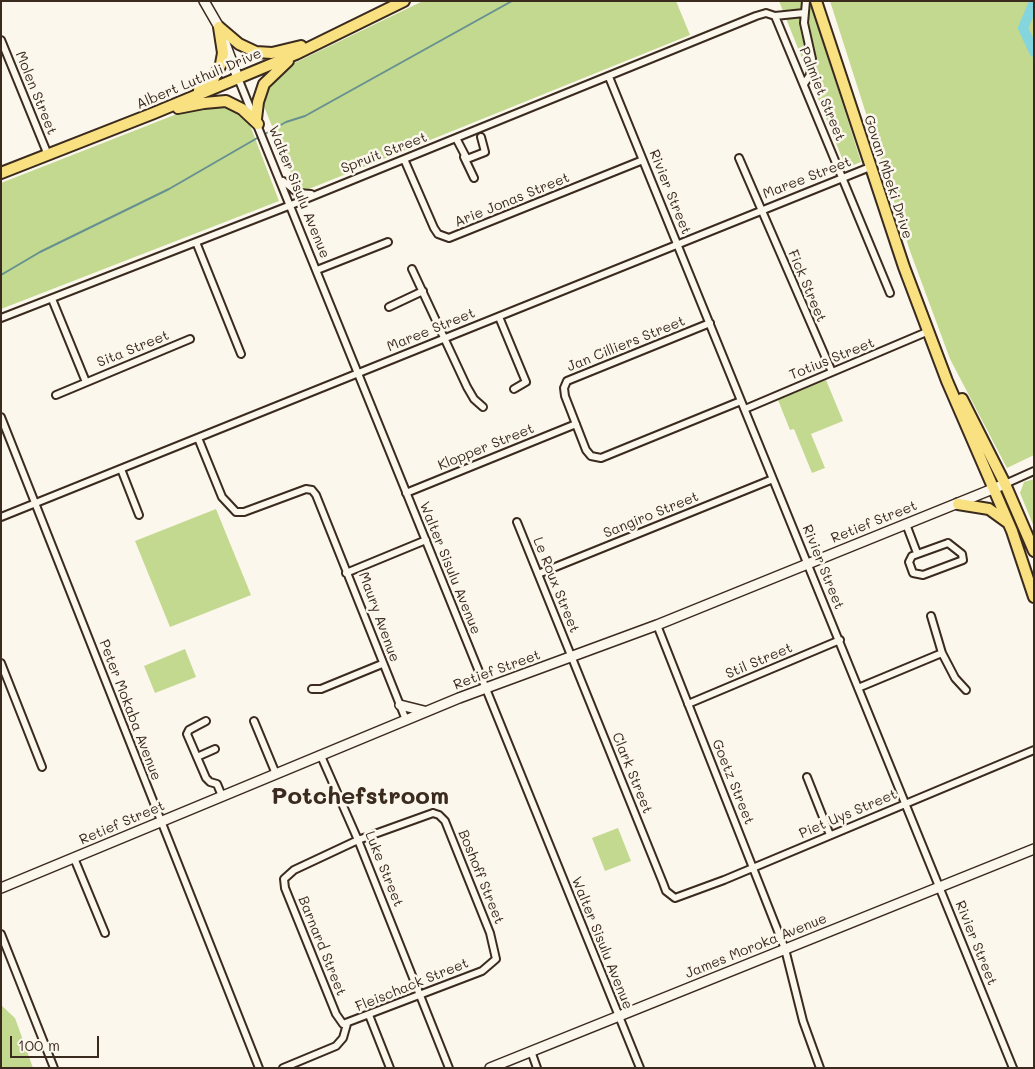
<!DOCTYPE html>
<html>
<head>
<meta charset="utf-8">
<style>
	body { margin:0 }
	#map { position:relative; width:1035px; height:1069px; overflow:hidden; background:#fbf7ec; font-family:Mali,sans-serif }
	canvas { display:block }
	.frame { position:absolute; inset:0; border:2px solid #3b2a1e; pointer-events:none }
	.scale { position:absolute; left:10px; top:1036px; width:89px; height:22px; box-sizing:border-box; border:2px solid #3b2a1e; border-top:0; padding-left:6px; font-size:15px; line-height:18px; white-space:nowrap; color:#3b2a1e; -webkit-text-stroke:4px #fbf7ec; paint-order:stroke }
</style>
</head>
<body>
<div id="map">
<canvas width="1035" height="1069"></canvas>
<div class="frame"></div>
<div class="scale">100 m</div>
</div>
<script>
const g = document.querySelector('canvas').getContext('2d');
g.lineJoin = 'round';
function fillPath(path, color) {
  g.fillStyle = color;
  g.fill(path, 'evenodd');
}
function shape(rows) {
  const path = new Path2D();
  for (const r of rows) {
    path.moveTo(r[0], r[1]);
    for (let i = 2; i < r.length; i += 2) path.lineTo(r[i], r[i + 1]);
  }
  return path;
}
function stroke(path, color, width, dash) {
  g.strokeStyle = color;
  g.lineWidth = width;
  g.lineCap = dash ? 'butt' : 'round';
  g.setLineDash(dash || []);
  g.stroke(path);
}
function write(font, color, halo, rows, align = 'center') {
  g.font = font + ' Mali,sans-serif';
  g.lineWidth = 5;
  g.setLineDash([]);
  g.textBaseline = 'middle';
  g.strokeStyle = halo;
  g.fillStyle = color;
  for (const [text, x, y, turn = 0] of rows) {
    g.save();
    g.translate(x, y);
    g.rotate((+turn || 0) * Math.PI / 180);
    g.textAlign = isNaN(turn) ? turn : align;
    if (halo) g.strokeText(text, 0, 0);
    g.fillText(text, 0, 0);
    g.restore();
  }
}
fillPath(shape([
	[423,1,676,1,690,35,299,193,263,104,263,93,280,70],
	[779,1,810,1,861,162,846,168],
	[830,1,1034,1,1034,455,1007,468,950,359,910,251],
	[210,101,245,112,279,201,1,309,1,183],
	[826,380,843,421,811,434,825,468,812,473,794,429,790,430,778,400],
	[1034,479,1034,527,1020,493,1024,482],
	[216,509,251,595,170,627,135,541],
	[185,649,196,677,155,693,144,666],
	[618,828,631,861,605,871,592,838],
	[1,1005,15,1018,33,1068,1,1068]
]), '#c3d98f');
stroke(shape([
	[263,135,286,122,305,116,512,1],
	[1,275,40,252,169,189,259,137]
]), '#679191', 2);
stroke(shape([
	[1034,2,1023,28,1034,52]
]), '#84d5de', 10);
const street = shape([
	[775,16,890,293],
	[1,40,48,155],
	[609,77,1013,1068],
	[238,78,640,1068],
	[804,84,810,75,812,59,804,23,806,1],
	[456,138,467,159,485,152,481,137],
	[464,157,474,178],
	[739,158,832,372],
	[404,159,434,228,438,234,449,238,643,160],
	[283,181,298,193,311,194],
	[196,242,241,354],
	[412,269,467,387,474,399,483,407],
	[317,270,388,242],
	[52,299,86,382],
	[389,307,423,291],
	[499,317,526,382,514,389],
	[1,318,291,205,756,16,766,13,775,16,804,13],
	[710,323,567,381,564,388,565,396,586,450,591,456,601,458,741,401],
	[56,395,190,339],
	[745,409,929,331],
	[1,417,259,1068],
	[198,438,222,497,236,512,244,512,306,489,312,490,316,495,406,720],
	[121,469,139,515],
	[1005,484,1034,471],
	[406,493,576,424],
	[1,517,870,167],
	[517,522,663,883,666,891,675,898,724,880,1034,750],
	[906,524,917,553],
	[948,543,962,554,963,560,923,575,913,573,909,562,912,556,948,543],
	[346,573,426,540],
	[538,574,773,479],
	[931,616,942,653,955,678,966,690],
	[657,625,785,949,803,1021,820,1068],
	[1,663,42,767],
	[858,688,942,653],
	[312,689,321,689,382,664],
	[688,704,840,640],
	[206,721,189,730,187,734,206,778,210,782,217,784,222,796],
	[254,721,276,774],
	[321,756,358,840,449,1068],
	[197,757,215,749],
	[807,777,830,835],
	[433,813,439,815,445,821,490,933,496,959,482,971,343,1024,336,1014,285,888,284,879,294,870,358,840,433,813],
	[74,858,105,933],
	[1,934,54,1068],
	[369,1015,390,1068],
	[531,1051,537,1068],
	[283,1068,336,1046,343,1038,347,1024]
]);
const secondary = shape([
	[204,1,219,27,238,78],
	[400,705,424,711],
	[1,888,459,698,657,625,1000,486],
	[490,1068,1034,849]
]);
const primary = shape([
	[816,1,904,267,947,381,1012,531,1034,597],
	[219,27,239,44,256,52,272,53,301,46],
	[199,90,214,78,221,64,223,53,219,27],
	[178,108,204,103,226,101,242,109,258,124],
	[256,119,258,102,264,84,288,61],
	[1,173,154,113,296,54,404,1],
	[962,399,1005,484,1034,551],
	[958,504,989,509,1007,522]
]);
stroke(street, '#3b2a1e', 10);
stroke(secondary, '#3b2a1e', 12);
stroke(primary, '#3b2a1e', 14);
stroke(street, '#fbf7ec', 6);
stroke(secondary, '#fbf7ec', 9);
stroke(primary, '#f9e181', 10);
write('14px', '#3b2a1e', '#fbf7ec', [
	["Albert Luthuli Drive",199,79,-23],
	["Molen Street",36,93,68],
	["Palmiet Street",822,94,68],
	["Spruit Street",384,153,-21],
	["Govan Mbeki Drive",888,177,72],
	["Maree Street",807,178,-21],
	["Walter Sisulu Avenue",299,192,68],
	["Rivier Street",670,192,68],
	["Arie Jonas Street",512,200,-22],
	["Fick Street",807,286,67],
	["Maree Street",431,330,-22],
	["Jan Cilliers Street",626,344,-22],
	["Sita Street",133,349,-22],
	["Totius Street",832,359,-22],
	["Klopper Street",486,447,-22],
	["Sangiro Street",651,515,-22],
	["Retief Street",874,522,-22],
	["Rivier Street",823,567,68],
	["Walter Sisulu Avenue",450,568,68],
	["Le Roux Street",556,585,68],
	["Maury Avenue",379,617,70],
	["Stil Street",759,661,-23],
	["Retief Street",497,670,-20],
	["Peter Mokaba Avenue",130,710,69],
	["Clark Street",632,773,68],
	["Goetz Street",733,782,68],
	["Piet Uys Street",848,814,-23],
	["Retief Street",122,823,-23],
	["Luke Street",384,869,68],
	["Boshoff Street",481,877,68],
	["Walter Sisulu Avenue",602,943,68],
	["Rivier Street",976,943,68],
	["Barnard Street",322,946,68],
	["James Moroka Avenue",756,946,-22],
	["Fleischack Street",412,985,-22]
]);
write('bold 24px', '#3b2a1e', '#fbf7ec', [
	["Potchefstroom",360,797]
]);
</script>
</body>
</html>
